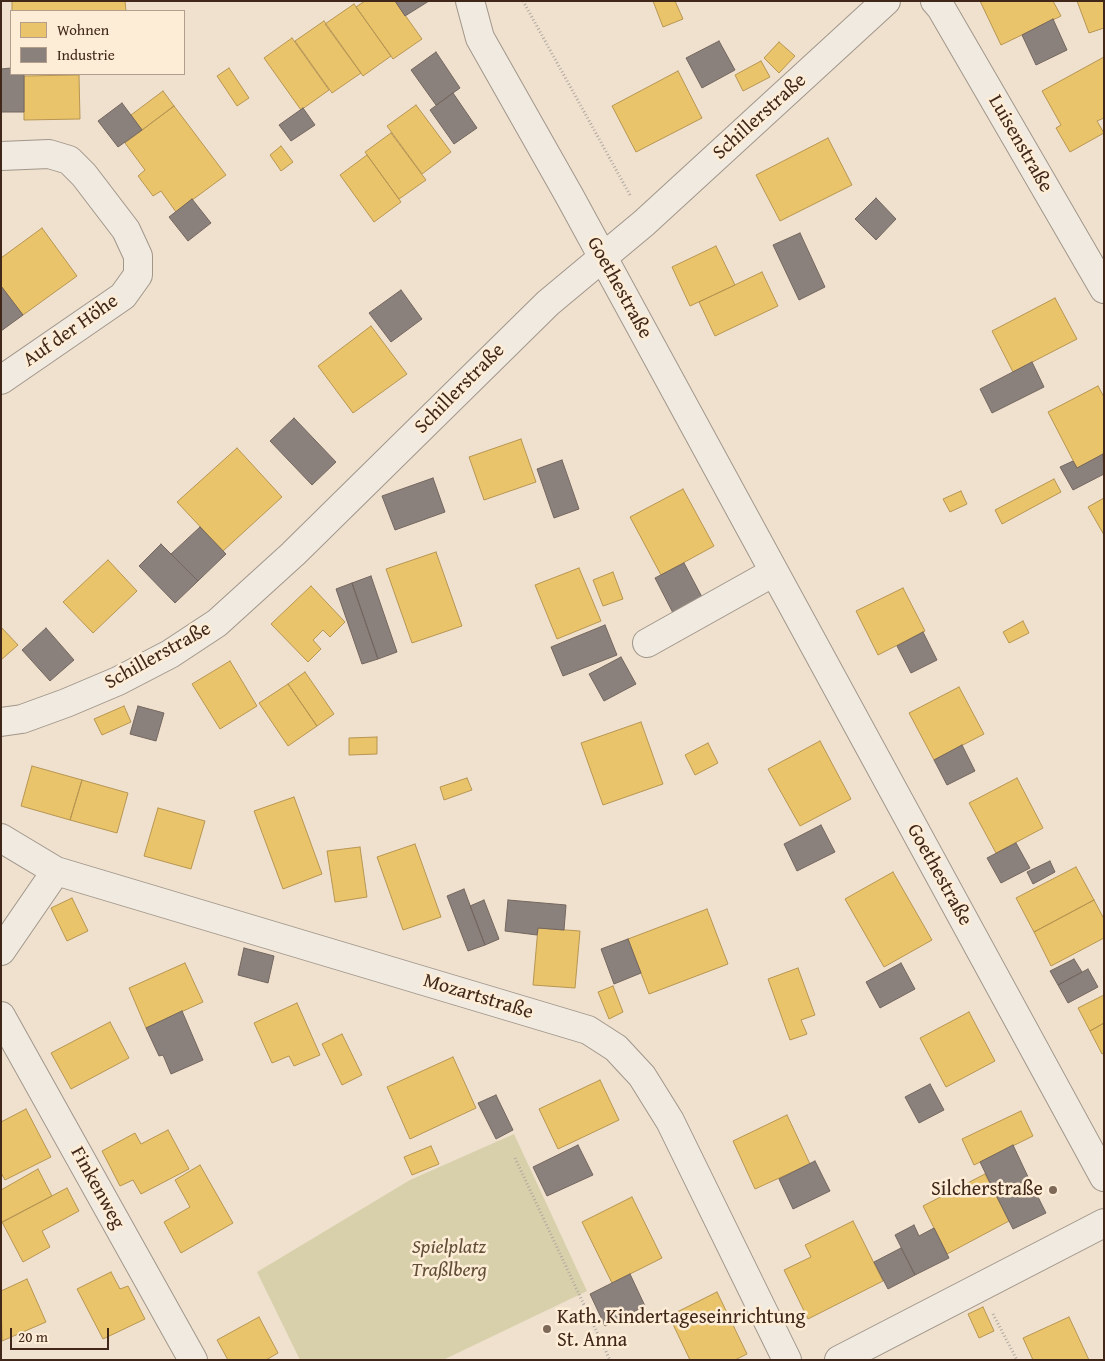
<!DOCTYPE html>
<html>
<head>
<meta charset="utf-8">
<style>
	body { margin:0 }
	#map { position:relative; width:1105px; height:1361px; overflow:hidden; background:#efe1ce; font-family:"Gentium Book Plus",serif }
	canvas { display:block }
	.frame { position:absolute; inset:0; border:2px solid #412719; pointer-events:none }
	.legend { position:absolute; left:10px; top:10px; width:175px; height:65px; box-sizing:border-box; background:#fdedd7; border:1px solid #b29e8b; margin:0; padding:6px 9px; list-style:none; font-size:15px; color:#412719 }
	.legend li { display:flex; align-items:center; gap:10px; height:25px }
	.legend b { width:25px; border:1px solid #b29e8b }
	.scale { position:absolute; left:10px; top:1328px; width:99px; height:22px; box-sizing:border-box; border:2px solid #412719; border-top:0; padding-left:6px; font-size:15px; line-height:18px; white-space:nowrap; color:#412719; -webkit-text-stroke:4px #fdedd7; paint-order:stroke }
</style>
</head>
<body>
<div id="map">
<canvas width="1105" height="1361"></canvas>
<div class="frame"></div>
<ul class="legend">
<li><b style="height:14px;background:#e9c46a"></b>Wohnen</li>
<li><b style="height:14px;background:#8a817c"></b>Industrie</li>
</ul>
<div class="scale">20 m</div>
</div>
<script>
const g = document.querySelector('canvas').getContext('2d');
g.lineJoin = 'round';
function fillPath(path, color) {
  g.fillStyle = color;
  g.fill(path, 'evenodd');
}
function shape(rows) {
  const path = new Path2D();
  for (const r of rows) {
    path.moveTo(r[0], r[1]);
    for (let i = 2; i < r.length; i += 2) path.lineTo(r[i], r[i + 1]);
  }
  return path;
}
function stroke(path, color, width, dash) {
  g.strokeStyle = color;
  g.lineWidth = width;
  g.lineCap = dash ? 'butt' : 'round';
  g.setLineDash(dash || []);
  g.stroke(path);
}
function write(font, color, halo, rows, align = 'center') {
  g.font = font + ' "Gentium Book Plus",serif';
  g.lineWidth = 5;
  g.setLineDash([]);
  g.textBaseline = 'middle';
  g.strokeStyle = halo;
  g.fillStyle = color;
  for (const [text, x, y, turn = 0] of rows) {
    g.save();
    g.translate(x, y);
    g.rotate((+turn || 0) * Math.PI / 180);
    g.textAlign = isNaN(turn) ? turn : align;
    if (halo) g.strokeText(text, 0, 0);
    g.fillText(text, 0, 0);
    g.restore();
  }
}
fillPath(shape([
	[514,1134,587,1291,443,1360,300,1360,257,1272,410,1180]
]), '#d8d0ab');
const homes = shape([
	[12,1,125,1,126,11,12,11,12,1],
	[365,1,395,1,422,39,393,59,356,7,365,1],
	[653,1,675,1,683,19,663,27,653,1],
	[980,1,1053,1,1061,16,1001,45,980,1],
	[1077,1,1104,1,1104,28,1089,33,1077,1],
	[354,4,391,56,363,76,325,24,354,4],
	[324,21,361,73,332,93,295,41,324,21],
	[292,38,329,90,301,110,264,58,292,38],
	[779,42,795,56,779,73,764,58,779,42],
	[1104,57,1104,118,1097,121,1104,133,1070,152,1056,128,1061,125,1042,91,1104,57],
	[761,61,770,77,743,91,735,75,761,61],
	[229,68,249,98,237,106,217,76,229,68],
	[678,71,702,118,636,152,612,106,678,71],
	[79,75,80,119,24,120,24,76,79,75],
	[163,91,174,106,142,130,131,115,163,91],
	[416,105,451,152,422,174,387,126,416,105],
	[174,106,226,175,176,212,161,191,153,196,138,176,145,170,125,143,174,106],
	[391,133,426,180,399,199,365,152,391,133],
	[828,138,852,185,780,221,756,175,828,138],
	[281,146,293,162,281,171,270,155,281,146],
	[367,155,401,202,374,222,340,175,367,155],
	[42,228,77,276,23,315,1,286,1,258,42,228],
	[716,246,735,285,690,306,672,267,716,246],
	[762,272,778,306,715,336,699,302,762,272],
	[1055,298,1077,339,1013,372,992,331,1055,298],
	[371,326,407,374,353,413,318,366,371,326],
	[1098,386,1104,397,1104,454,1077,468,1048,412,1098,386],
	[521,439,536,482,484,500,469,457,521,439],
	[237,448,282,497,223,551,177,502,237,448],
	[1054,479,1061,492,1002,524,995,510,1054,479],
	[683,489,714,546,661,575,630,517,683,489],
	[961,491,967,504,950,512,943,499,961,491],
	[1104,498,1104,535,1088,507,1104,498],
	[436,552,462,626,412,643,386,569,436,552],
	[108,560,137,591,93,633,63,602,108,560],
	[579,568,601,621,557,639,535,585,579,568],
	[613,572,623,599,603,606,593,580,613,572],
	[311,586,345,622,330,637,323,630,313,640,321,649,308,662,271,624,311,586],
	[903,588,925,631,878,655,856,611,903,588],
	[1023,621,1029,633,1009,643,1003,632,1023,621],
	[1,627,18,645,1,660,1,627],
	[230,661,257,706,220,729,192,684,230,661],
	[305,672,334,714,317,726,288,684,305,672],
	[288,684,317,726,288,746,259,703,288,684],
	[959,687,984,734,934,760,909,713,959,687],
	[124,706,131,722,102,735,94,719,124,706],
	[641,722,663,784,603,805,581,743,641,722],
	[377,737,377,754,349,755,349,738,377,737],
	[820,741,851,799,800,826,768,769,820,741],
	[708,743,718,763,695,775,685,755,708,743],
	[32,766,82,780,70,820,21,806,32,766],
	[467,778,472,790,444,800,440,787,467,778],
	[1017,778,1043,828,996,853,969,803,1017,778],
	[82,780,128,793,117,833,70,820,82,780],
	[294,797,322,874,283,889,254,811,294,797],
	[158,808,205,821,191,869,144,856,158,808],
	[415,844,441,917,403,930,377,857,415,844],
	[360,847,367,897,335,902,327,851,360,847],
	[1076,867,1094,900,1034,932,1016,898,1076,867],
	[893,872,932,940,884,967,845,899,893,872],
	[72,898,88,931,67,941,51,908,72,898],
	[1094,900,1104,919,1104,938,1051,966,1034,932,1094,900],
	[707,909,728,964,649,994,628,939,707,909],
	[538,928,580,931,575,988,533,985,538,928],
	[185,963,203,1002,146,1028,129,988,185,963],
	[798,968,815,1015,801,1020,807,1034,790,1040,768,979,798,968],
	[613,986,623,1012,609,1019,598,992,613,986],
	[1104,995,1104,1023,1090,1031,1078,1008,1104,995],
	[297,1003,320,1055,294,1066,289,1056,272,1063,254,1023,297,1003],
	[969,1012,995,1061,946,1087,920,1038,969,1012],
	[110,1022,129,1058,71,1089,51,1053,110,1022],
	[1104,1023,1104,1053,1102,1054,1090,1031,1104,1023],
	[342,1034,362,1075,342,1085,322,1044,342,1034],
	[453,1057,476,1108,410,1139,387,1087,453,1057],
	[600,1080,619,1120,558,1149,539,1109,600,1080],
	[26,1109,51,1157,5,1180,1,1173,1,1122,26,1109],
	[1021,1111,1033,1136,974,1165,962,1139,1021,1111],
	[787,1115,810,1164,755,1189,733,1141,787,1115],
	[168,1130,189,1169,141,1194,133,1180,120,1186,102,1151,135,1133,141,1144,168,1130],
	[431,1146,439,1164,412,1175,404,1157,431,1146],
	[200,1165,233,1223,181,1253,164,1222,190,1207,175,1180,200,1165],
	[38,1169,52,1196,1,1223,1,1190,38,1169],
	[985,1174,1009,1221,947,1254,923,1206,985,1174],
	[67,1188,79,1211,42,1231,50,1247,23,1262,2,1222,67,1188],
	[632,1197,662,1258,612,1283,582,1222,632,1197],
	[853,1221,883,1281,808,1319,784,1270,811,1257,805,1245,853,1221],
	[111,1272,120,1289,128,1286,145,1319,103,1339,77,1289,111,1272],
	[27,1279,46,1322,2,1341,1,1291,27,1279],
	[717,1292,747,1354,735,1360,690,1360,669,1316,717,1292],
	[983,1307,994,1331,979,1338,968,1314,983,1307],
	[259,1317,278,1353,266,1360,228,1360,217,1340,259,1317],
	[1069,1317,1089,1360,1033,1360,1023,1338,1069,1317]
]);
fillPath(homes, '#e9c46a');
stroke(homes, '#b79552', 1);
const industry = shape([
	[395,1,429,1,405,16,395,1],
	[1053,19,1067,50,1036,65,1022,35,1053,19],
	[719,41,735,70,702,88,686,58,719,41],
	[436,52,460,88,436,105,411,70,436,52],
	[11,68,11,74,24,74,24,112,1,112,1,69,11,68],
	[453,93,477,128,454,144,430,110,453,93],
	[122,103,142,130,118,147,98,121,122,103],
	[303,108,315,125,291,141,279,125,303,108],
	[876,198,896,219,876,240,855,219,876,198],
	[192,199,211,223,188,241,169,217,192,199],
	[800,233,825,287,799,300,773,245,800,233],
	[1,286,23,315,1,331,1,286],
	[401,290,422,319,391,342,369,313,401,290],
	[1032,362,1044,387,992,413,980,389,1032,362],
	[294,418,336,462,312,485,270,441,294,418],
	[1103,454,1104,474,1073,490,1060,467,1073,461,1077,468,1103,454],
	[562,460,579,509,554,518,537,469,562,460],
	[433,478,445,512,395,530,382,496,433,478],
	[200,527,226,554,198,581,171,554,200,527],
	[161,544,198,581,175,603,139,566,161,544],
	[684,563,702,597,673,613,655,578,684,563],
	[371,576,397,652,378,659,352,583,371,576],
	[352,583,378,659,362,664,336,589,352,583],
	[605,625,617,655,563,676,551,647,605,625],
	[46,628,74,660,50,681,22,650,46,628],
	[923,632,937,660,911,673,897,646,923,632],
	[621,657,636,684,604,701,589,674,621,657],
	[138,706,164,713,156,741,130,734,138,706],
	[962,745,975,771,947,785,934,760,962,745],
	[821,825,835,852,797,871,784,844,821,825],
	[1016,843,1030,868,1001,883,987,858,1016,843],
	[1050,861,1055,872,1033,884,1027,872,1050,861],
	[464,889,485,945,468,951,447,896,464,889],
	[484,900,499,939,485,945,470,906,484,900],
	[508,900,566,905,564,930,538,928,537,935,505,931,508,900],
	[628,939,641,973,614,984,601,949,628,939],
	[244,948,274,956,268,983,238,975,244,948],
	[1074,959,1082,972,1058,985,1050,971,1074,959],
	[901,963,915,989,880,1008,866,982,901,963],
	[1088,969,1098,987,1068,1003,1058,985,1088,969],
	[182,1011,203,1060,171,1074,163,1055,159,1056,146,1028,182,1011],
	[930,1084,944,1110,919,1123,905,1097,930,1084],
	[496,1095,513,1130,496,1139,478,1103,496,1095],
	[578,1145,593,1175,547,1196,533,1167,578,1145],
	[1013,1145,1029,1179,996,1195,980,1162,1013,1145],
	[815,1161,830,1191,793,1209,779,1179,815,1161],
	[1029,1179,1046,1213,1013,1229,996,1195,1029,1179],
	[914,1225,919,1236,934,1228,949,1258,915,1275,895,1235,914,1225],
	[901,1248,915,1275,888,1289,874,1262,901,1248],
	[630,1274,645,1306,605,1326,590,1294,630,1274]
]);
fillPath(industry, '#8a817c');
stroke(industry, '#74665e', 1);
const street = shape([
	[470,1,480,38,570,197,1104,1177],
	[935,1,941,8,1104,289],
	[1,156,49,154,69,160,84,175,126,230,138,256,138,275,123,296,1,380],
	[647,643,774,572],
	[1,722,22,719,66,703,118,681,170,654,217,623,293,554,548,303,644,223,886,1],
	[1,838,56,871,588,1030,616,1048,642,1076,670,1121,787,1360],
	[1,951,56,871],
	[1,1016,193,1360],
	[839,1360,1104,1223]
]);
stroke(street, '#a1968a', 30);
stroke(shape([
	[523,1,630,195],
	[515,1158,610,1360],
	[993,1314,1017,1360]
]), '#b0a8a0', 3, [1, 2.5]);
stroke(street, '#f1eae0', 28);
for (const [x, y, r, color] of [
	[1053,1190,5,"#7e6858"],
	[547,1329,5,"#7e6858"]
]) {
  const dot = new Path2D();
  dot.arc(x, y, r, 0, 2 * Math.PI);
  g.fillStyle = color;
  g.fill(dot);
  stroke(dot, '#fdedd7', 2);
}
write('20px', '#412719', '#fdedd7', [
	["Schillerstraße",760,117,-42],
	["Luisenstraße",1020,144,60],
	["Goethestraße",619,288,61],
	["Auf der Höhe",71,331,-35],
	["Schillerstraße",460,389,-45],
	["Schillerstraße",158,656,-29],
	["Goethestraße",939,875,61],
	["Mozartstraße",478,997,17],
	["Finkenweg",97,1188,61]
]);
write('20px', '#412719', '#fdedd7', [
	["Silcherstraße",1043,1190],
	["Kath. Kindertageseinrichtung",557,1318,"left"],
	["St. Anna",557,1341,"left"]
], 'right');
write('italic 20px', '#624e36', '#fdedd7', [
	["Spielplatz",449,1248],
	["Traßlberg",449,1271]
]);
</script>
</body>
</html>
